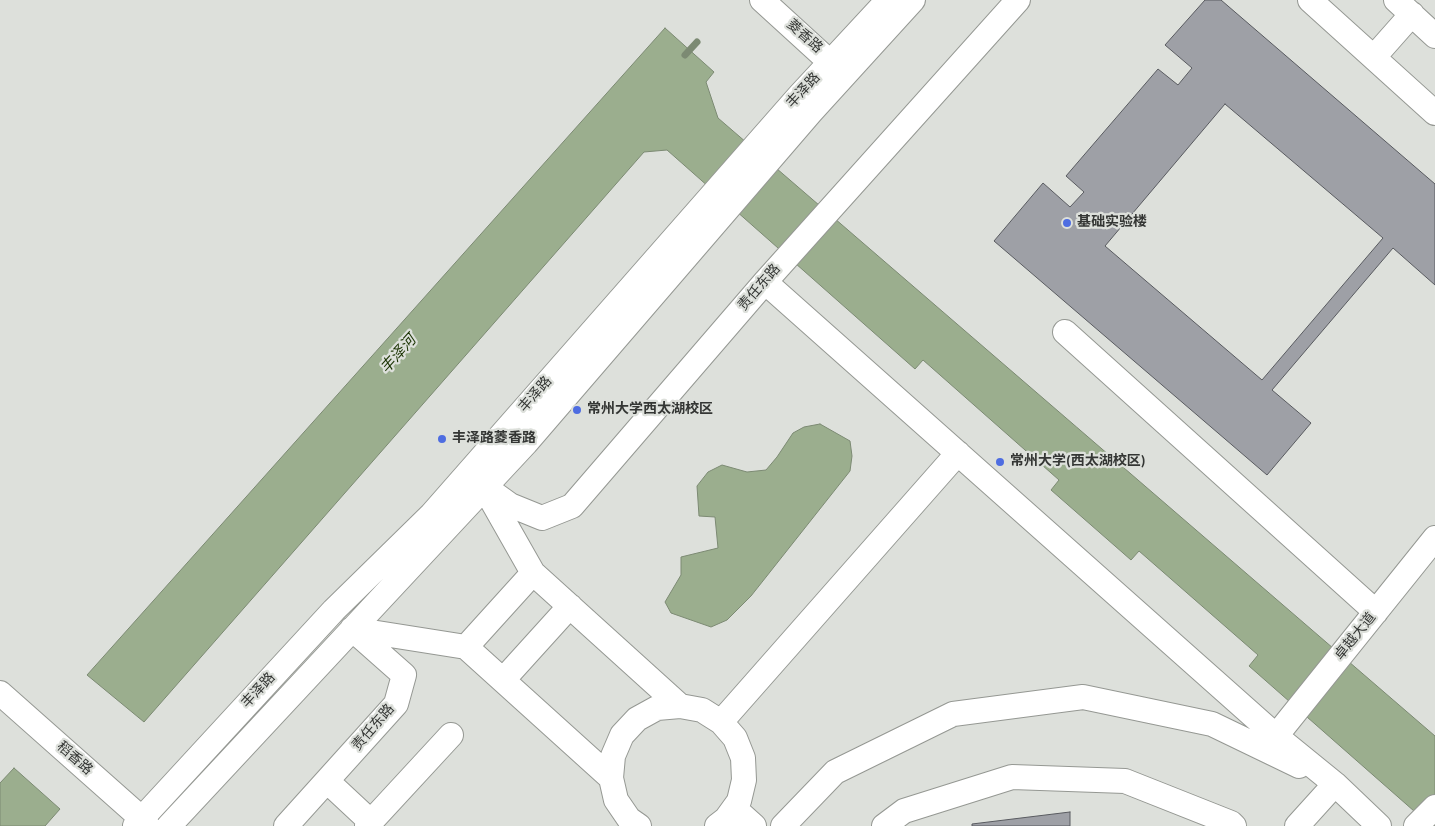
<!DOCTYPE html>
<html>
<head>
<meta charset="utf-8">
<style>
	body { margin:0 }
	canvas { display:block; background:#dde0db }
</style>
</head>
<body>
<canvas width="1435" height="826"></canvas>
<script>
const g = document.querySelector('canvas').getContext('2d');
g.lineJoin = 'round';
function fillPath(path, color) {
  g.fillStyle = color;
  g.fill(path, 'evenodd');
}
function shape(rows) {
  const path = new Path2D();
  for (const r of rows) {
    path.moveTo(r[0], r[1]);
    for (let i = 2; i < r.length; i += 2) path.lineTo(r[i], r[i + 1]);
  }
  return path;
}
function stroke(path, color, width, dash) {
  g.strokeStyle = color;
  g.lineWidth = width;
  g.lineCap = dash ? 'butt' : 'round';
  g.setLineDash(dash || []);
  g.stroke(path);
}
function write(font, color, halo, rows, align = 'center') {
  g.font = font + ' "Source Sans 3","Noto Sans SC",sans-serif';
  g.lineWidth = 4.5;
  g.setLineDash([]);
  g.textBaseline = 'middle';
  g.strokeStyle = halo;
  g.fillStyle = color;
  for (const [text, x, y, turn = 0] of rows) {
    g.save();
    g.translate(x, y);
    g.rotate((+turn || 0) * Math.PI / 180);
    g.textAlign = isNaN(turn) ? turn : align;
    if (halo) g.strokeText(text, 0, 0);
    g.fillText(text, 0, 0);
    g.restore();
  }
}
const water = shape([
	[665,28,714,72,706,82,718,118,1435,736,1435,826,1431,826,1249,666,1258,655,1139,551,1131,560,1051,490,1059,480,923,360,915,369,667,150,644,152,144,722,87,675,665,28],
	[820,424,850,441,852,456,850,471,751,596,727,620,711,627,671,613,665,602,681,575,681,557,718,548,715,517,699,516,697,486,708,472,722,465,747,472,766,470,777,457,793,433,804,427,820,424],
	[14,768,60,809,45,826,0,826,0,783,14,768]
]);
fillPath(water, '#9bae8e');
stroke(water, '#7c8a73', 1);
stroke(shape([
	[685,55,697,42]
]), '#7c8a73', 7);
const building = shape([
	[1205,0,1221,0,1435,184,1435,285,1393,248,1272,390,1311,423,1267,475,994,241,1043,183,1070,207,1084,192,1066,176,1158,69,1178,85,1192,68,1165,45,1205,0],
	[1225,104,1383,238,1262,380,1105,246,1225,104],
	[1070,812,1070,826,972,826,972,824,1070,812]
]);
fillPath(building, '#9ea0a6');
stroke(building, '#595b60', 1);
const minor = shape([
	[762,0,842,73],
	[1310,0,1435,113],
	[1396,0,1435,36],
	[1374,57,1412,14],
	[765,282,1276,736,1335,784,1379,826],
	[1065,332,1376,612],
	[485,487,510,505,542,518,572,506,765,282,1018,0],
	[487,492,533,573,680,706],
	[352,629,466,647,611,778],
	[466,647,533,573],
	[503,680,570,606],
	[0,693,141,818,148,826],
	[721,722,958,453],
	[1276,736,1435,538],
	[327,781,371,822],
	[734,808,754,826],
	[135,826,334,610,432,514,799,96,888,0],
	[169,826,526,443,811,112,913,0],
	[286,826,396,704,404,675,352,629],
	[367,826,451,735],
	[639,826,629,819,616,800,611,778,613,756,622,735,637,719,657,708,680,706,702,710,721,722,735,738,743,758,744,780,739,801,726,819,717,826],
	[783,826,835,772,953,714,1083,697,1212,724,1299,766],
	[884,826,904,811,1012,777,1125,781,1231,823,1234,826],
	[1297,826,1335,784],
	[1416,826,1435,807]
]);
stroke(minor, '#959893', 26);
stroke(minor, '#fff', 24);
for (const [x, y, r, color] of [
	[1067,223,5,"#4e6de1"],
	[577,410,5,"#4e6de1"],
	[442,439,5,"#4e6de1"],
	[1000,462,5,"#4e6de1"]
]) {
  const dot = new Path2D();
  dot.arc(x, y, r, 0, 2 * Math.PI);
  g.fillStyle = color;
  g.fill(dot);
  stroke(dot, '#dde0db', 2);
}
write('14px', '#343634', '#dde0db', [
	["菱香路",804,37,42],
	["丰泽路",804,91,-47],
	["责任东路",760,288,-49],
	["丰泽路",536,395,-49],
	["卓越大道",1356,637,-51],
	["丰泽路",259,691,-47],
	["责任东路",374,728,-49],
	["稻香路",74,759,41]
]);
write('bold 14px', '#343634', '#dde0db', [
	["基础实验楼",1077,223],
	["常州大学西太湖校区",587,410],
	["丰泽路菱香路",452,439],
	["常州大学(西太湖校区)",1010,462]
], 'left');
write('italic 15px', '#193201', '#dde0db', [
	["丰泽河",399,355,-48]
]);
</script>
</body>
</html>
